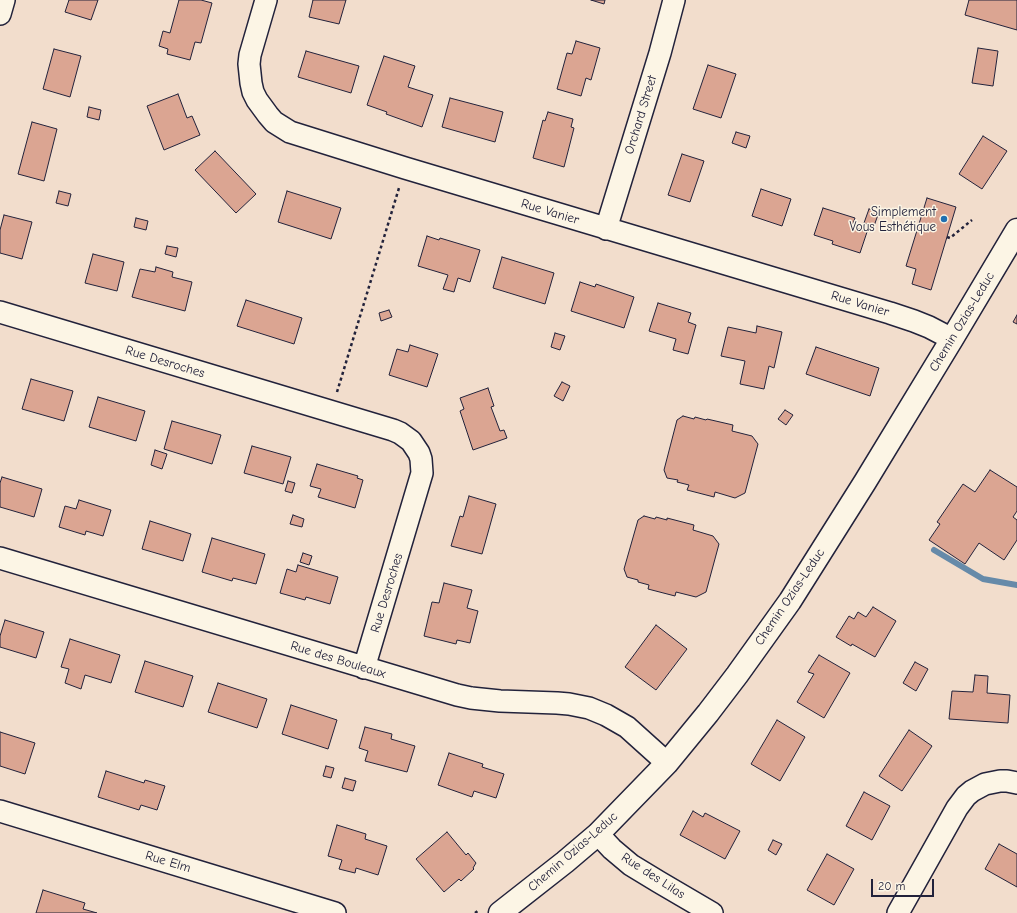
<!DOCTYPE html>
<html>
<head>
<meta charset="utf-8">
<style>
	body { margin:0 }
	#map { position:relative; width:1017px; height:913px; overflow:hidden; background:#f2ddcc; font-family:"Comic Neue",sans-serif }
	canvas { display:block }
	.scale { position:absolute; left:871px; top:879px; width:63px; height:18px; box-sizing:border-box; border:2px solid #22223b; border-top:0; padding-left:5px; font-size:12px; line-height:14px; white-space:nowrap; color:#22223b; -webkit-text-stroke:3px #fcf5e5; paint-order:stroke }
</style>
</head>
<body>
<div id="map">
<canvas width="1017" height="913"></canvas>
<div class="scale">20 m</div>
</div>
<script>
const g = document.querySelector('canvas').getContext('2d');
g.lineJoin = 'round';
function shape(rows) {
  const path = new Path2D();
  for (const r of rows) {
    path.moveTo(r[0], r[1]);
    for (let i = 2; i < r.length; i += 2) path.lineTo(r[i], r[i + 1]);
  }
  return path;
}
function stroke(path, color, width, dash) {
  g.strokeStyle = color;
  g.lineWidth = width;
  g.lineCap = dash ? 'butt' : 'round';
  g.setLineDash(dash || []);
  g.stroke(path);
}
function fillPath(path, color) {
  g.fillStyle = color;
  g.fill(path, 'evenodd');
}
function write(font, color, halo, rows, align = 'center') {
  g.font = font + ' "Comic Neue",sans-serif';
  g.lineWidth = 3;
  g.setLineDash([]);
  g.textBaseline = 'middle';
  g.strokeStyle = halo;
  g.fillStyle = color;
  for (const [text, x, y, turn = 0] of rows) {
    g.save();
    g.translate(x, y);
    g.rotate((+turn || 0) * Math.PI / 180);
    g.textAlign = isNaN(turn) ? turn : align;
    if (halo) g.strokeText(text, 0, 0);
    g.fillText(text, 0, 0);
    g.restore();
  }
}
stroke(shape([
	[934,550,983,579,1017,585]
]), '#668aa9', 6);
const building = shape([
	[69,0,98,0,91,20,65,12,69,0],
	[179,0,201,0,212,3,201,43,195,42,190,60,167,54,168,49,159,46,163,31,170,33,179,0],
	[313,0,346,0,339,24,309,17,313,0],
	[591,0,605,0,604,4,591,0],
	[969,0,1017,0,1017,30,965,15,969,0],
	[576,41,600,48,591,80,586,78,581,96,557,89,567,53,572,54,576,41],
	[978,48,998,51,993,86,972,83,978,48],
	[54,49,81,56,70,97,43,89,54,49],
	[306,51,359,66,351,93,298,77,306,51],
	[384,56,415,66,408,87,433,95,422,127,386,114,387,112,367,105,384,56],
	[708,65,736,74,721,118,693,109,708,65],
	[178,94,187,118,192,116,200,135,164,150,147,106,178,94],
	[450,98,503,112,495,142,442,127,450,98],
	[89,107,101,110,99,120,87,117,89,107],
	[548,112,573,119,571,127,574,128,564,167,533,158,543,120,545,121,548,112],
	[32,122,57,129,44,181,18,174,32,122],
	[736,132,750,136,746,148,732,143,736,132],
	[983,136,1007,151,982,189,959,174,983,136],
	[215,151,256,194,236,213,195,170,215,151],
	[682,154,704,161,690,202,668,195,682,154],
	[761,189,791,199,782,226,752,216,761,189],
	[59,191,71,194,68,206,56,203,59,191],
	[287,191,341,208,331,239,278,222,287,191],
	[927,198,956,207,931,290,912,284,916,269,906,266,927,198],
	[823,208,855,218,852,226,867,232,860,253,832,244,833,241,814,235,823,208],
	[869,209,879,212,874,226,864,223,869,209],
	[4,215,32,222,22,259,0,253,0,230,4,215],
	[136,218,148,221,146,230,134,227,136,218],
	[427,236,439,240,440,238,480,250,470,282,458,278,454,292,443,289,448,275,418,266,427,236],
	[167,246,178,248,176,257,165,254,167,246],
	[93,254,124,262,117,291,85,283,93,254],
	[502,257,554,273,545,304,493,288,502,257],
	[156,267,173,272,172,277,192,282,185,311,132,297,140,269,155,272,156,267],
	[580,282,595,287,596,284,634,297,624,328,571,311,580,282],
	[246,300,302,318,294,344,237,326,246,300],
	[658,303,691,313,688,322,696,325,688,354,673,350,676,339,649,331,658,303],
	[389,310,392,317,381,321,379,313,389,310],
	[1017,315,1017,324,1013,322,1017,315],
	[757,326,782,332,774,368,769,366,764,389,740,384,745,361,721,356,728,327,756,333,757,326],
	[555,333,565,336,560,350,551,347,555,333],
	[410,345,438,354,427,387,389,375,397,349,408,352,410,345],
	[816,347,879,368,870,396,806,374,816,347],
	[31,379,73,391,64,421,22,409,31,379],
	[562,382,570,386,563,401,554,396,562,382],
	[488,388,494,406,491,407,500,431,504,430,507,438,473,450,460,411,464,409,460,398,488,388],
	[98,397,145,411,136,441,89,427,98,397],
	[785,410,793,415,786,425,778,419,785,410],
	[683,416,694,419,695,417,706,420,707,419,733,425,732,431,752,436,758,444,745,493,735,498,715,492,714,497,687,490,689,485,677,482,678,480,667,478,664,470,677,420,683,416],
	[172,421,221,435,212,464,164,449,172,421],
	[252,446,291,457,283,484,244,473,252,446],
	[155,450,167,454,162,469,151,465,155,450],
	[317,464,358,476,357,478,363,480,355,508,318,497,321,489,310,486,317,464],
	[990,470,1017,487,1017,511,1013,517,1017,520,1017,540,1004,560,979,543,965,564,929,540,940,524,937,522,963,484,975,492,990,470],
	[2,477,42,489,34,517,0,507,0,483,2,477],
	[288,481,295,483,292,493,285,491,288,481],
	[469,496,496,504,482,554,451,546,460,516,463,517,469,496],
	[79,500,111,510,103,536,86,531,85,535,59,527,65,506,76,509,79,500],
	[293,515,304,519,302,527,290,524,293,515],
	[644,516,655,519,656,517,667,520,667,518,694,525,693,530,713,536,719,544,706,592,696,597,676,592,675,596,648,589,649,585,638,582,638,580,627,577,624,569,638,520,644,516],
	[150,521,191,534,183,561,142,549,150,521],
	[212,538,265,554,256,584,233,578,232,581,202,572,212,538],
	[303,553,312,556,309,565,300,562,303,553],
	[298,565,338,577,330,604,306,597,305,600,280,593,287,569,296,572,298,565],
	[444,583,472,590,467,608,478,611,470,643,457,640,456,644,424,636,432,602,439,603,444,583],
	[873,607,896,621,875,657,852,644,851,646,836,637,849,616,854,619,858,612,866,617,873,607],
	[5,620,44,632,36,658,0,647,0,636,5,620],
	[656,625,687,649,656,690,625,667,656,625],
	[70,639,120,655,111,683,85,675,81,689,65,683,69,669,61,667,70,639],
	[819,655,850,673,824,718,797,702,814,674,808,672,819,655],
	[145,661,193,676,183,707,135,692,145,661],
	[915,662,928,669,916,691,903,683,915,662],
	[975,675,988,676,987,693,1010,695,1008,723,949,719,952,691,973,692,975,675],
	[218,683,267,699,257,728,208,712,218,683],
	[291,705,337,720,328,749,282,734,291,705],
	[777,720,805,737,780,781,751,764,777,720],
	[365,727,392,734,391,739,415,746,407,772,365,761,368,751,359,748,365,727],
	[909,730,932,746,902,791,879,776,909,730],
	[0,732,35,743,25,774,0,766,0,732],
	[449,753,483,764,482,767,504,774,496,798,474,791,472,797,438,785,449,753],
	[326,766,334,768,331,778,323,776,326,766],
	[106,771,144,783,145,780,165,786,157,810,141,805,139,810,98,797,106,771],
	[345,778,356,781,353,791,342,788,345,778],
	[864,792,890,806,872,840,846,826,864,792],
	[693,811,703,817,705,813,740,831,725,859,680,835,693,811],
	[337,825,366,834,365,839,387,846,378,875,356,868,355,873,339,869,342,860,328,856,337,825],
	[447,832,466,855,468,853,476,863,473,868,474,869,461,881,459,879,444,892,416,859,447,832],
	[773,840,782,844,776,855,768,850,773,840],
	[999,844,1017,854,1017,887,985,869,999,844],
	[827,854,854,869,834,905,807,890,827,854],
	[43,890,85,903,83,909,97,913,36,913,43,890]
]);
fillPath(building, '#dba592');
stroke(building, '#22223b', 1);
const street = shape([
	[266,0,250,55,249,64,251,83,253,92,257,100,268,115,274,122,290,132,405,168,890,313,914,321,929,327,952,339],
	[0,14,4,0],
	[606,229,660,53,674,0],
	[0,312,393,430,400,433,411,441,419,453,421,459,422,473,364,668],
	[0,558,457,695,471,698,500,701,557,703,569,704,589,708,606,715,627,727,667,763],
	[0,811,335,913],
	[598,834,612,849,631,865,659,882,712,913],
	[898,913,957,808,966,796,972,791,985,784,1000,781,1007,781,1017,783]
]);
const secondary = shape([
	[500,913,565,862,598,834,667,763,708,713,737,675,790,601,865,482,952,339,1017,230]
]);
stroke(street, '#22223b', 24);
stroke(secondary, '#22223b', 25);
stroke(shape([
	[910,228,917,230],
	[947,237,950,238,972,220],
	[337,392,399,188],
	[475,913,479,910]
]), '#22223b', 2.5, [3, 3]);
stroke(street, '#fcf5e5', 21);
stroke(secondary, '#fcf5e5', 22);
for (const [x, y, r, color] of [
	[944,219,4,"#1f6fb2"]
]) {
  const dot = new Path2D();
  dot.arc(x, y, r, 0, 2 * Math.PI);
  g.fillStyle = color;
  g.fill(dot);
  stroke(dot, '#fcf5e5', 1.5);
}
write('13px', '#22223b', '#fcf5e5', [
	["Orchard Street",641,115,-73],
	["Rue Vanier",550,212,17],
	["Rue Vanier",860,304,17],
	["Chemin Ozias-Leduc",962,322,-59],
	["Rue Desroches",165,362,17],
	["Rue Desroches",387,593,-73],
	["Chemin Ozias-Leduc",790,597,-56],
	["Rue des Bouleaux",338,660,17],
	["Chemin Ozias-Leduc",573,852,-41],
	["Rue Elm",168,862,17],
	["Rue des Lilas",653,876,33]
]);
write('13px', '#22223b', '#fcf5e5', [
	["Simplement",936,212],
	["Vous Esthétique",936,227]
], 'right');
</script>
</body>
</html>
